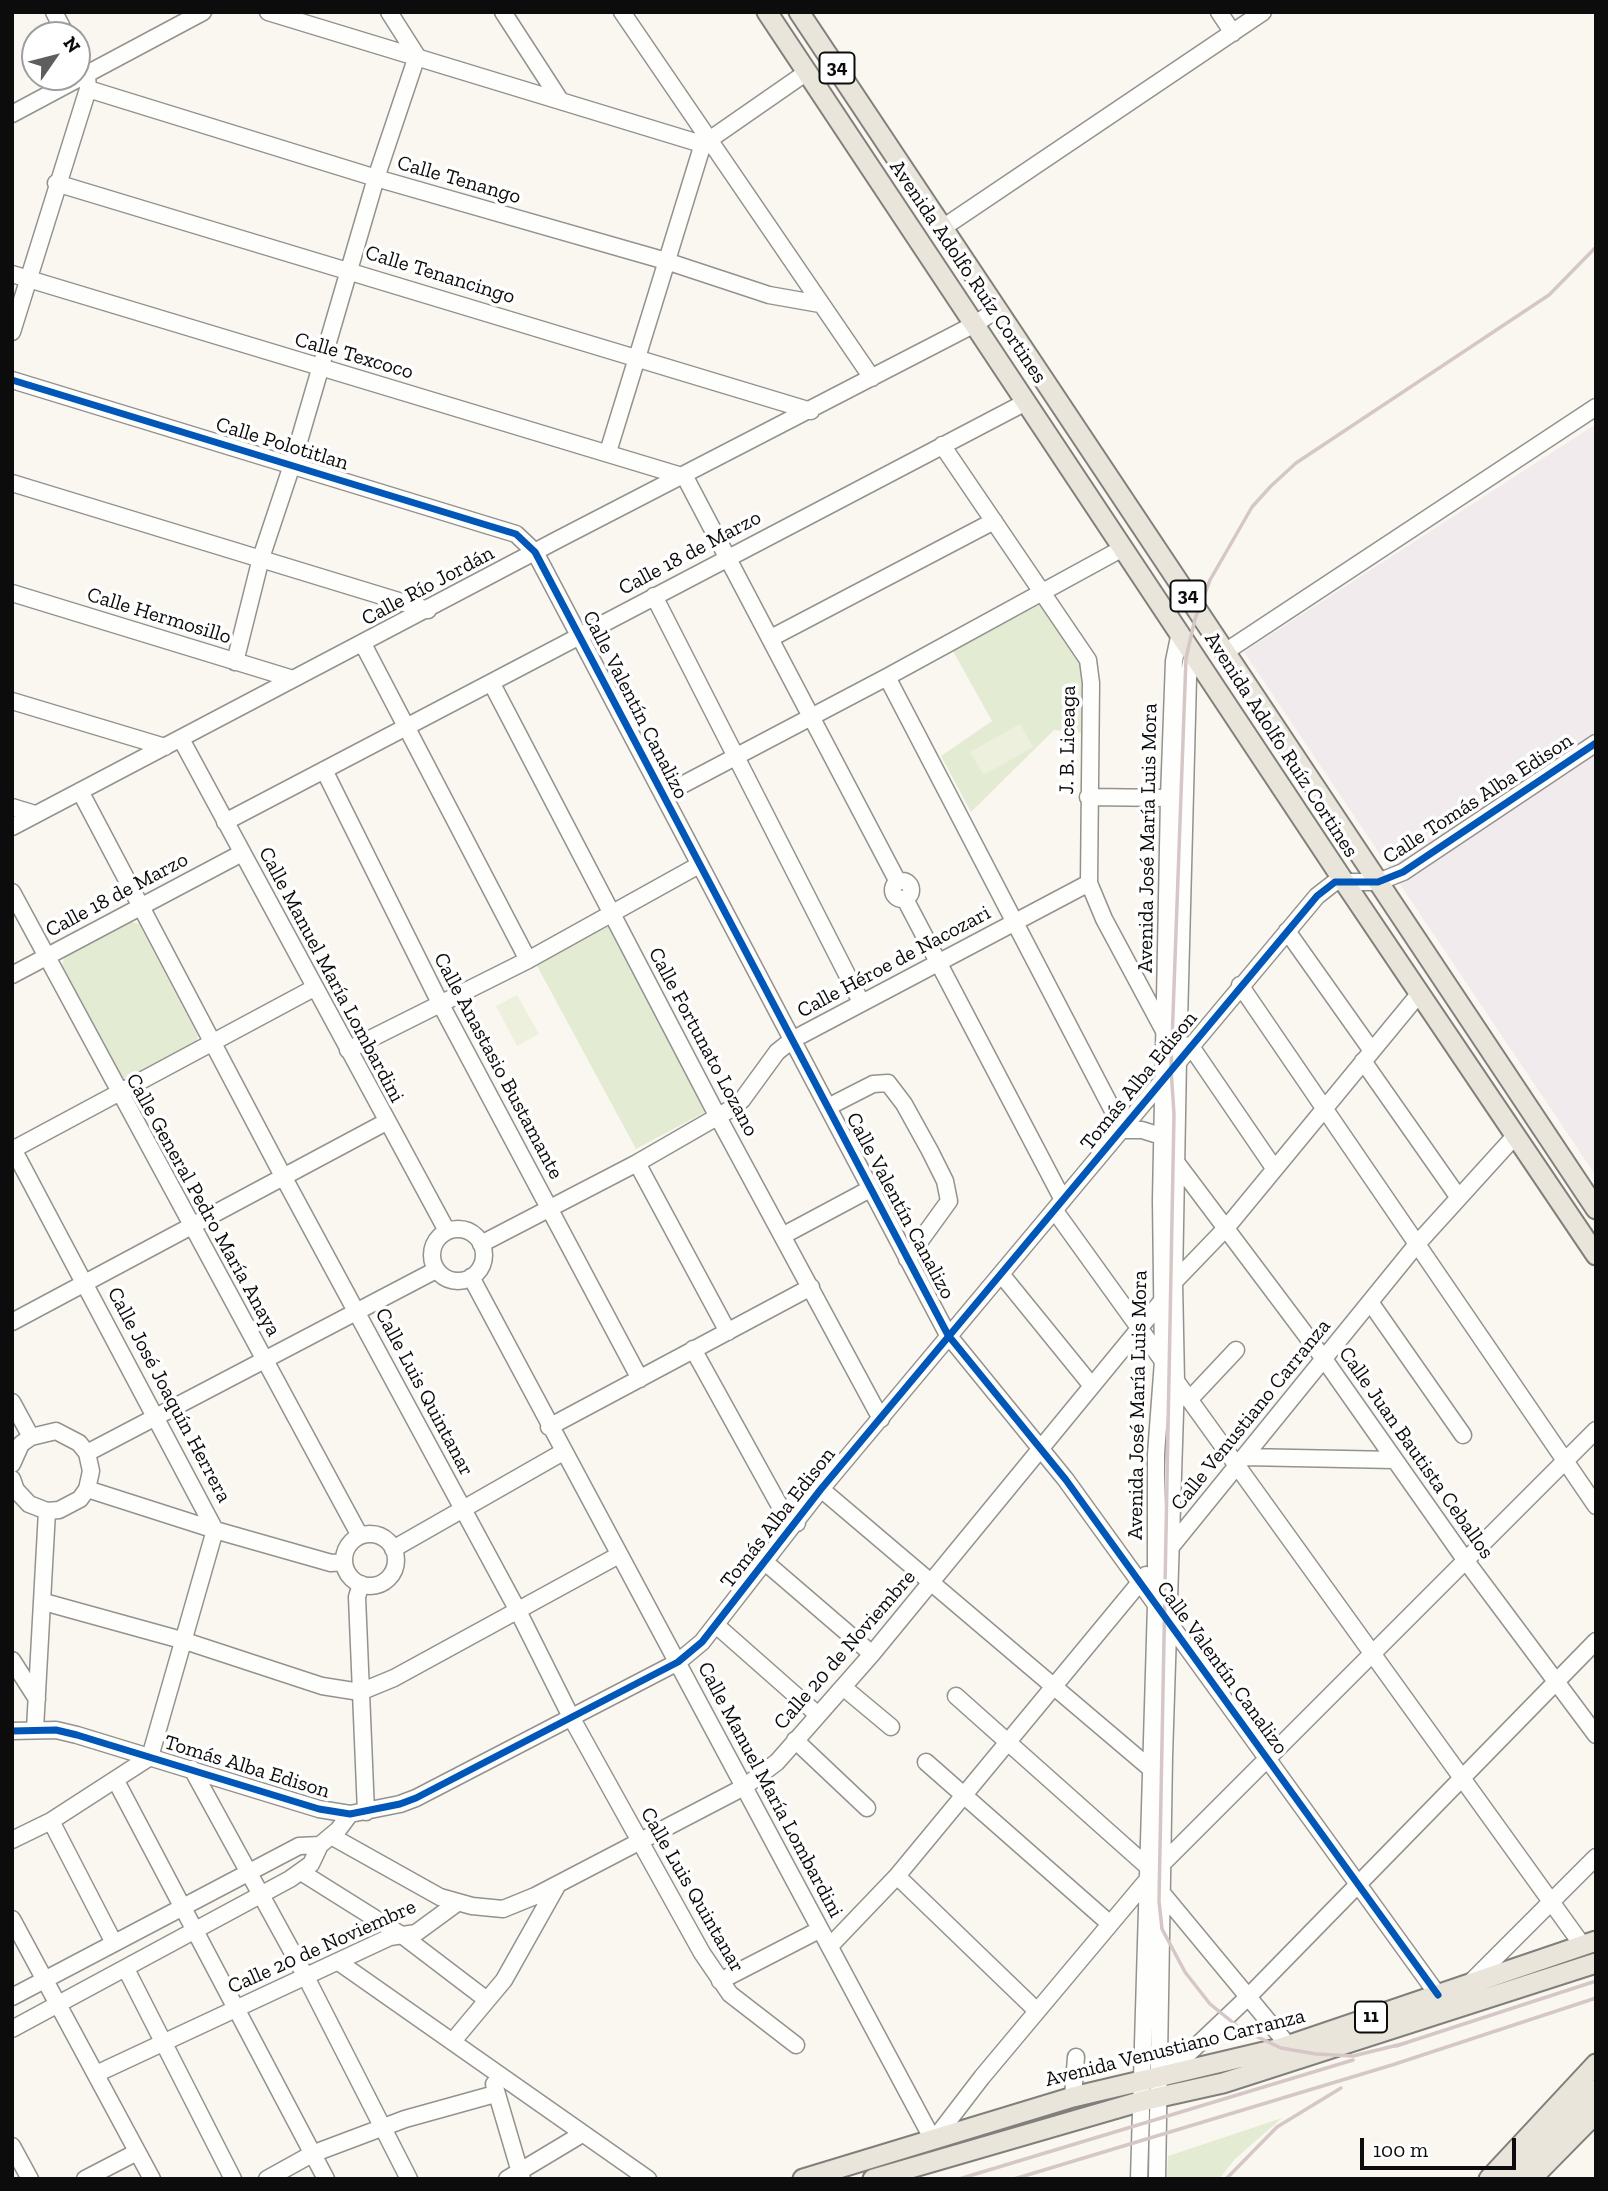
<!DOCTYPE html>
<html>
<head>
<meta charset="utf-8">
<style>
	body { margin:0 }
	#map { position:relative; width:1608px; height:2191px; overflow:hidden; background:#faf7f0; font-family:"Zilla Slab",serif }
	canvas { display:block }
	.frame { position:absolute; inset:0; border:14px solid #0c0c0c; pointer-events:none }
	.north { position:absolute; left:21px; top:21px; width:70px; height:70px; box-sizing:border-box; background:#fff; border:2px solid #9e9e9e; border-radius:50%; rotate:55deg; font-size:19px; font-weight:700; line-height:28px; text-align:center; color:#0c0c0c }
	.north::after { content:''; display:block; margin:auto; width:24px; height:32px; background:#5f5e5c; clip-path:polygon(50% 0,100% 100%,50% 72%,0 100%) }
	.scale { position:absolute; left:1360px; top:2138px; width:156px; height:32px; box-sizing:border-box; border:4px solid #0c0c0c; border-top:0; padding-left:9px; font-size:21px; line-height:24px; white-space:nowrap; color:#0c0c0c; -webkit-text-stroke:5px #fff; paint-order:stroke }
</style>
</head>
<body>
<div id="map">
<canvas width="1608" height="2191"></canvas>
<div class="frame"></div>
<div class="north">N</div>
<div class="scale">100 m</div>
</div>
<script>
const g = document.querySelector('canvas').getContext('2d');
g.lineJoin = 'round';
function fillPath(path, color) {
  g.fillStyle = color;
  g.fill(path, 'evenodd');
}
function shape(rows) {
  const path = new Path2D();
  for (const r of rows) {
    if (r.length === 3) {
      path.moveTo(r[0] + r[2], r[1]);
      path.arc(r[0], r[1], r[2], 0, 2 * Math.PI);
      continue;
    }
    path.moveTo(r[0], r[1]);
    for (let i = 2; i < r.length; i += 2) path.lineTo(r[i], r[i + 1]);
  }
  return path;
}
function stroke(path, color, width, dash) {
  g.strokeStyle = color;
  g.lineWidth = width;
  g.lineCap = dash ? 'butt' : 'round';
  g.setLineDash(dash || []);
  g.stroke(path);
}
function write(font, color, halo, rows, align = 'center') {
  g.font = font + ' "Zilla Slab",serif';
  g.lineWidth = 7;
  g.setLineDash([]);
  g.textBaseline = 'middle';
  g.strokeStyle = halo;
  g.fillStyle = color;
  for (const [text, x, y, turn = 0] of rows) {
    g.save();
    g.translate(x, y);
    g.rotate((+turn || 0) * Math.PI / 180);
    g.textAlign = isNaN(turn) ? turn : align;
    if (halo) g.strokeText(text, 0, 0);
    g.fillText(text, 0, 0);
    g.restore();
  }
}
fillPath(shape([
	[1596,424,1596,1176,1244,652]
]), '#f1ebed');
fillPath(shape([
	[1043,603,1086,667,1084,733,1054,730,971,812,941,756,992,721,953,651],
	[132,922,139,924,198,1036,196,1042,128,1078,121,1078,62,967,64,958],
	[609,926,707,1111,636,1149,536,964],
	[1282,2118,1235,2159,1219,2179,1167,2179,1168,2156]
]), '#e3ecd3');
fillPath(shape([
	[1020,724,1033,747,984,775,970,752],
	[517,995,539,1034,517,1046,496,1006]
]), '#ecf0dc');
const minor = shape([
	[54,12,66,35],
	[268,12,705,145],
	[503,12,560,100],
	[622,12,872,378],
	[1219,12,1233,33],
	[88,89,376,178,666,261,769,295,820,304],
	[12,114,203,12],
	[56,183,811,411],
	[944,227,1263,12],
	[12,274,685,477,898,882],
	[12,332,88,89,87,75,77,56],
	[12,380,506,531,516,534,535,552,948,1335,1066,1480,1438,1995],
	[942,445,1088,660,1091,683,1089,883,1104,919,1163,1029],
	[608,452,701,150,709,140,807,72],
	[12,483,428,610],
	[12,593,293,679],
	[654,596,861,1002],
	[771,638,994,521],
	[363,644,528,960],
	[1225,652,1596,407],
	[235,662,261,558,292,465,376,178,417,56,389,12],
	[887,677,1123,1130,1142,1130,1164,1137],
	[492,684,718,1117,881,1419],
	[12,701,165,747],
	[181,739,447,1231],
	[324,770,440,1003,640,1379],
	[80,791,284,1178,517,1609,571,1717,702,1953,730,1994,796,2045],
	[663,795,887,677,1123,548],
	[1088,797,1169,798],
	[12,807,35,814],
	[225,822,1026,402],
	[12,827,559,539,975,324,998,309],
	[902,890,9],
	[12,892,360,1536],
	[905,899,1063,1200],
	[1287,931,1372,1051],
	[12,975,242,853],
	[1240,985,1596,1506],
	[1190,1045,1274,1168],
	[348,1050,528,960,699,865],
	[1363,1061,1459,1198],
	[828,1107,873,1084,888,1083,904,1104,930,1151,945,1181,949,1201,907,1259],
	[12,1147,215,1530,150,1757,51,1821,12,1840],
	[12,1150,314,988],
	[1176,1162,1324,1359,1466,1561,1596,1735],
	[637,1163,728,1332],
	[1055,1211,1163,1361],
	[458,1255,26],
	[784,1235,870,1189],
	[481,1244,637,1163,729,1110,742,1100,777,1052,792,1040,1089,883],
	[1001,1274,1092,1386],
	[471,1277,932,2138],
	[1174,1282,1227,1227,1419,994],
	[1370,1302,1463,1435],
	[12,1322,386,1122],
	[693,1349,782,1510,797,1523],
	[1176,1381,1583,1946],
	[1189,1400,1236,1350],
	[12,1402,31,1437],
	[549,1427,811,1287],
	[87,1453,436,1270],
	[1244,1457,1394,1460],
	[12,1464,21,1444,31,1437,56,1431,79,1443,87,1453,91,1471,87,1489,80,1499,59,1510,47,1511,29,1504,16,1490,12,1479],
	[87,1489,215,1530,331,1563,344,1562],
	[821,1489,1151,1769],
	[370,1560,26],
	[1170,1548,1417,1244,1515,1136],
	[393,1549,563,1452],
	[765,1562,872,1654],
	[361,1584,357,1597,366,1812],
	[44,1602,185,1641,322,1686,360,1692,394,1678,619,1555],
	[716,1625,818,1715],
	[12,1660,37,1699],
	[843,1687,891,1727],
	[956,1696,1148,1867],
	[35,1729,47,1511],
	[12,1731,56,1730,77,1735,319,1809,350,1814,400,1804,416,1798,678,1662,702,1642,821,1489,1317,896,1335,882,1378,882,1403,872,1596,743],
	[795,1740,867,1808],
	[926,1762,1109,1923],
	[192,1769,306,1977,409,2179],
	[116,1781,326,2179],
	[51,1821,114,1943],
	[331,1836,440,1897,472,1906,503,1909,535,1896,744,1787,777,1762,872,1654,1161,1302],
	[1162,1864,1596,1430],
	[301,1872,403,1936,487,2000],
	[897,1876,1037,2011],
	[1162,1893,1288,2045,1297,2050],
	[12,1919,152,2179],
	[830,1946,897,1876,1146,1575],
	[340,1963,648,2179],
	[126,1969,233,2179],
	[720,1981,819,1930],
	[1469,1984,1596,1857],
	[12,1997,299,1846,320,1845],
	[12,2029,290,1879,311,1864,320,1845,338,1830,350,1814],
	[453,2041,504,1980,558,1884],
	[96,2074,390,1937,416,1933,457,1903],
	[1161,2074,1189,2053,1247,1998,1596,1641],
	[494,2084,522,2179],
	[1073,2097,1076,2057],
	[936,2137,982,2077,1148,1879],
	[12,2146,30,2179],
	[85,2179,137,2152],
	[267,2179,312,2154,405,2119,495,2094],
	[507,2179,582,2134],
	[1139,2179,1156,1605,1156,1454,1163,1361,1161,1200,1169,798,1174,661,1180,632],
	[1157,2179,1164,1757,1176,1381,1174,1282,1178,1059,1188,678,1193,652]
]);
const major = shape([
	[767,12,1343,880,1596,1255],
	[799,12,1596,1209],
	[803,2179,1073,2097,1281,2048,1596,1941],
	[873,2179,1142,2101,1223,2083,1596,1963],
	[1489,2179,1596,2064],
	[1510,2179,1596,2090],
	[1531,2179,1596,2113]
]);
stroke(minor, '#93928f', 19);
stroke(major, '#807f7c', 23);
stroke(minor, '#fefefd', 16);
stroke(major, '#e9e5da', 19);
stroke(shape([
	[1406,2043,1353,2056,1316,2054,1281,2048,1241,2029,1210,2004,1185,1972,1162,1929,1159,1901,1174,1114,1171,1069,1186,658,1195,619,1210,580,1252,507,1271,486,1296,463,1549,295,1596,247],
	[1396,2046,1596,1981],
	[959,2179,1353,2060],
	[1014,2179,1392,2065,1596,1998],
	[1226,2179,1277,2127,1341,2088]
]), '#d5c7c6', 3.5);
stroke(shape([
	[12,380,506,531,516,534,535,552,948,1335,1066,1480,1438,1995],
	[12,1731,56,1730,77,1735,319,1809,350,1814,400,1804,416,1798,678,1662,702,1642,821,1489,1317,896,1335,882,1378,882,1403,872,1596,743]
]), '#0057b8', 7);
for (const [x, y, w] of [
	[837,68,35],
	[1188,596,35],
	[1371,2017,32]
]) {
  const box = new Path2D();
  box.roundRect(x - w / 2, y - 15.5, w, 31, 5);
  g.fillStyle = '#fff';
  g.fill(box);
  stroke(box, '#0c0c0c', 2);
}
write('bold 19px', '#0c0c0c', null, [
	["34",837,68],
	["34",1188,596],
	["11",1371,2017]
]);
write('21px', '#0c0c0c', '#fff', [
	["Calle Tenango",459,180,16],
	["Avenida Adolfo Ruíz Cortines",968,272,56],
	["Calle Tenancingo",440,275,17],
	["Calle Texcoco",354,356,16],
	["Calle Polotitlan",282,444,17],
	["Calle 18 de Marzo",690,553,-28],
	["Calle Río Jordán",428,586,-28],
	["Calle Hermosillo",159,616,17],
	["Calle Valentín Canalizo",635,705,63],
	["J. B. Liceaga",1068,740,-89],
	["Avenida Adolfo Ruíz Cortines",1281,745,57],
	["Calle Tomás Alba Edison",1478,799,-33],
	["Avenida José María Luis Mora",1148,838,-89],
	["Calle 18 de Marzo",117,895,-28],
	["Calle Héroe de Nacozari",894,962,-28],
	["Calle Manuel María Lombardini",331,975,62],
	["Calle Fortunato Lozano",703,1042,62],
	["Calle Anastasio Bustamante",498,1066,62],
	["Tomás Alba Edison",1139,1081,-51],
	["Calle General Pedro María Anaya",203,1205,61],
	["Calle Valentín Canalizo",900,1206,62],
	["Calle Luis Quintanar",424,1392,62],
	["Calle José Joaquín Herrera",169,1395,62],
	["Avenida José María Luis Mora",1138,1405,-89],
	["Calle Venustiano Carranza",1251,1415,-51],
	["Calle Juan Bautista Ceballos",1416,1453,55],
	["Tomás Alba Edison",778,1518,-52],
	["Calle 20 de Noviembre",845,1650,-49],
	["Calle Valentín Canalizo",1222,1668,54],
	["Tomás Alba Edison",247,1767,17],
	["Calle Manuel María Lombardini",770,1790,62],
	["Calle Luis Quintanar",692,1890,60],
	["Calle 20 de Noviembre",322,1947,-24],
	["Avenida Venustiano Carranza",1175,2048,-14]
]);
</script>
</body>
</html>
